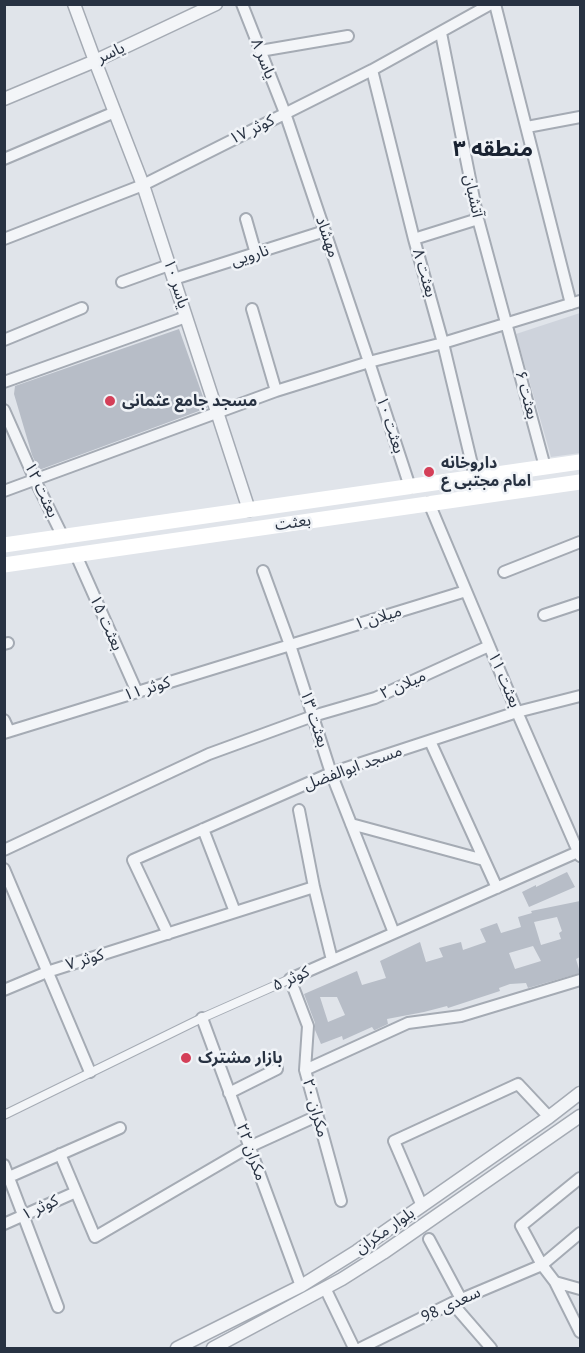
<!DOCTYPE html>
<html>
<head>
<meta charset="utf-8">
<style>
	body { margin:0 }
	#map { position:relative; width:585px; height:1353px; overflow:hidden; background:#e0e4ea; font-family:"PT Sans",sans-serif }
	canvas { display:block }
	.frame { position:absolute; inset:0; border:6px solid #283242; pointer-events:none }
</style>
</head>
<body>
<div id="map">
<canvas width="585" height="1353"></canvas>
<div class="frame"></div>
</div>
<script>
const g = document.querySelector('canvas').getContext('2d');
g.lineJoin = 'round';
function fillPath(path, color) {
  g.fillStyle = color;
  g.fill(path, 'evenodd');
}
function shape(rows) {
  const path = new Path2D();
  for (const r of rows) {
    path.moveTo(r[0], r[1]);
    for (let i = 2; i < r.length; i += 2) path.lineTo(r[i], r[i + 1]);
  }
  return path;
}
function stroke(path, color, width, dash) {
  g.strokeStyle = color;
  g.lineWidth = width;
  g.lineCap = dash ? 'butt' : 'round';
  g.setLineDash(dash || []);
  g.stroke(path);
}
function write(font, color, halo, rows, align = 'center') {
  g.font = font + ' "PT Sans","Noto Sans Arabic",sans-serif';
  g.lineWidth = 5;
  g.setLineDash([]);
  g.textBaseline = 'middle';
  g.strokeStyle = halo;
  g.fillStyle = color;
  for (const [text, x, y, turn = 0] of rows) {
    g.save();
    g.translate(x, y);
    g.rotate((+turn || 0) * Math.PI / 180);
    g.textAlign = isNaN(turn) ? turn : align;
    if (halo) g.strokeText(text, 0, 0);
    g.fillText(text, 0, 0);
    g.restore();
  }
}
fillPath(shape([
	[580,313,580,453,551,457,516,334]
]), '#ced3dc');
fillPath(shape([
	[179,329,207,408,39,470,32,455,14,394,15,386],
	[567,872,575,887,529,907,522,892,536,885,536,887],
	[580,901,580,957,576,959,580,973,528,988,526,983,510,984,499,988,500,991,448,1008,447,1006,424,1012,387,1019,388,1024,375,1030,374,1030,372,1027,343,1040,342,1036,321,1044,315,1030,315,1023,304,994,357,971,362,985,386,978,380,961,420,942,426,962,443,957,439,948,461,942,463,950,486,942,480,929,497,923,501,933,521,927,518,917,532,913,531,911],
	[557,917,562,931,559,933,561,939,541,945,534,922],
	[533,946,541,961,515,969,509,953],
	[320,997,337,997,345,1015,328,1022]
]), '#b7bdc7');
const pedestrian = shape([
	[4,1115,202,1018,290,979]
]);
const minor = shape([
	[242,4,285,113,369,362,410,487],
	[495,4,571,304],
	[441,33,478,219,545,467],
	[260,51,348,36],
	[372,70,414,239,443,343,475,477],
	[527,127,580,117],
	[4,159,115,112],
	[246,219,256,254],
	[4,239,143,185,372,70,491,4],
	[414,239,478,219],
	[174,279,325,231],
	[122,282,169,265],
	[252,309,276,391],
	[4,340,82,308],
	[4,382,186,317],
	[4,410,35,480,63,537],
	[4,491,276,391,369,362,443,343,580,301],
	[429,503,517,712,580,856],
	[76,555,137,692],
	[263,571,290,645,331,773,394,933],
	[504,572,580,542],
	[544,615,580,603],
	[4,644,8,643],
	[4,720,9,731],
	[4,733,466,591],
	[430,741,497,888],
	[299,810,314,887,332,960],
	[351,824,484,860],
	[203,829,235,912],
	[4,850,209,754,313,716,375,698,489,646],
	[4,869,90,1072],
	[168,934,133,860,331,773,517,712,580,696],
	[4,990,47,972,314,887],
	[202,1018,301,1286],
	[305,1070,408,1023,461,1016,580,980],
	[229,1093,277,1069],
	[60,1154,95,1237,249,1147,317,1116],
	[4,1165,58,1307],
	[9,1177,120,1128],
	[580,1178,521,1226,542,1265,555,1282,580,1332],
	[341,1201,305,1070,308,1026,290,979,580,851],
	[422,1206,394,1141,518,1084,549,1117],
	[4,1224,76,1192],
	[429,1239,461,1299],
	[555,1282,580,1289],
	[325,1288,354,1348],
	[452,1303,491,1348],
	[361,1348,452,1303,542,1265,580,1233]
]);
const tertiary = shape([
	[74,4,95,61,143,185,249,510],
	[4,99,95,61,216,4],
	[177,1348,301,1286,357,1251,549,1117,580,1093],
	[213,1348,342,1279,383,1253,580,1116]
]);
stroke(pedestrian, '#a5abb4', 10);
stroke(minor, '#a5abb4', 14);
stroke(tertiary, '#a5abb4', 15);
stroke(pedestrian, '#f3f5f8', 8);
stroke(minor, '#f3f5f8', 10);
stroke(tertiary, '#f3f5f8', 12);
stroke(shape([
	[4,545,580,462],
	[4,565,580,482]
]), '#fff', 15);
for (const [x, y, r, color] of [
	[110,401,6,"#d43f58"],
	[429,472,6,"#d43f58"],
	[186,1058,6,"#d43f58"]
]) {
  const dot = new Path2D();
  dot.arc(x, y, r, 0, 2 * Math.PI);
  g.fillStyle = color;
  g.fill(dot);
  stroke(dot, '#f0f3f7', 2);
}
write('16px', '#283242', '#f0f3f7', [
	["یاسر",111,53,-25],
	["یاسر ۸",263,59,68],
	["کوثر ۱۷",252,130,-26],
	["آتشبان",473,196,78],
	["مهشاد",327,237,71],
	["نارویی",250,256,-18],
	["بعثت ۸",424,273,74],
	["یاسر ۱۰",176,284,72],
	["بعثت ۶",526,395,75],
	["بعثت ۱۰",390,425,72],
	["بعثت ۱۲",41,490,65],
	["بعثت",293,523,-8],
	["میلان ۱",378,618,-17],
	["بعثت ۱۵",106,623,66],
	["بعثت ۱۱",504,680,67],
	["میلان ۲",403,685,-24],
	["کوثر ۱۱",147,689,-17],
	["بعثت ۱۳",314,719,72],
	["مسجد ابوالفضل",353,768,-20],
	["کوثر ۷",85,960,-17],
	["کوثر ۵",291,979,-24],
	["مکران ۲۰",315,1108,75],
	["مکران ۲۲",251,1152,70],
	["کوثر ۱",40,1208,-25],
	["بلوار مکران",385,1231,-35],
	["سعدی 98",451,1305,-25]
]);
write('bold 16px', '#283242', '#f0f3f7', [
	["مسجد جامع عثمانی",122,401],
	["داروخانه",441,463],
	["امام مجتبی ع",441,481],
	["بازار مشترک",198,1058]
], 'left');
write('bold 22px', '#1a2332', '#f0f3f7', [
	["منطقه ۳",493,150]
]);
</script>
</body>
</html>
